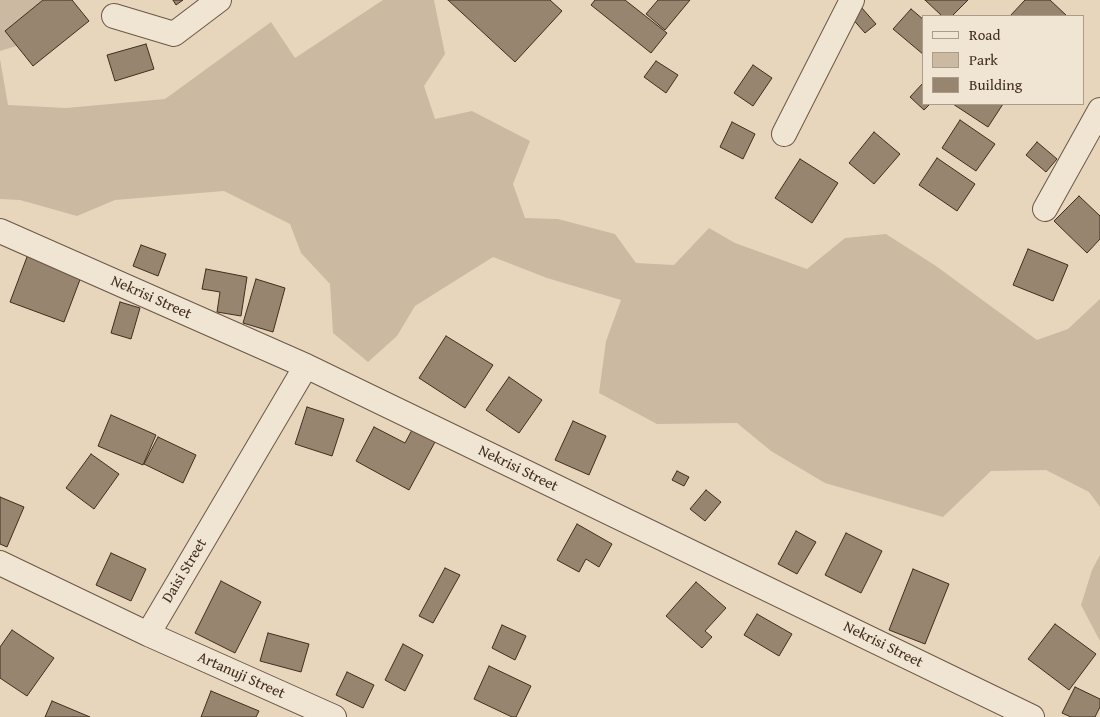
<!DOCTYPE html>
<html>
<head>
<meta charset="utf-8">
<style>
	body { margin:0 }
	#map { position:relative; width:1100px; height:717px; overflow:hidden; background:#e8d6bc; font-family:"Gentium Book Plus",serif }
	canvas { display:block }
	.legend { position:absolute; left:922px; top:15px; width:162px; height:90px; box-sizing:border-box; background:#f0e4d3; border:1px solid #aa9b8b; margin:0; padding:6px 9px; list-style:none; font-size:15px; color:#402d1e }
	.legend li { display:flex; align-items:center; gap:10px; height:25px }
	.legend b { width:25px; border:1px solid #aa9b8b }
</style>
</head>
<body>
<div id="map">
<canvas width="1100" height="717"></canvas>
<ul class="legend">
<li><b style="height:6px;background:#f0e4d3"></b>Road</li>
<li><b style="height:14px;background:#cbb9a1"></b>Park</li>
<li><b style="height:14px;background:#978570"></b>Building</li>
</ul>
</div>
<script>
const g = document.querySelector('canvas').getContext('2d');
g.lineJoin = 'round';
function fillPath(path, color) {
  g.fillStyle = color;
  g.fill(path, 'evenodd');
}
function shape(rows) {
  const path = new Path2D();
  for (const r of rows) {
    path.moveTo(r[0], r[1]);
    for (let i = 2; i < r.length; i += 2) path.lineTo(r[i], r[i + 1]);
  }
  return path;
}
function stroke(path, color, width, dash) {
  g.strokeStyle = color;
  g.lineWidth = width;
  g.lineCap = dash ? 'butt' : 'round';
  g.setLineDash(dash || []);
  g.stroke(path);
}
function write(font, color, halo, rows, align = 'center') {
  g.font = font + ' "Gentium Book Plus",serif';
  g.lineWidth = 4.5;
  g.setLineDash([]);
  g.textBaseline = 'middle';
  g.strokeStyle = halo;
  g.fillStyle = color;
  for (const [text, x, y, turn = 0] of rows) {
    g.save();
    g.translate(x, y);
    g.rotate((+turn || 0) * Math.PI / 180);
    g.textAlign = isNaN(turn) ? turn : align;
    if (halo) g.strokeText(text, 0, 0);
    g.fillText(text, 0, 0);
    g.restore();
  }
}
fillPath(shape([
	[0,0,55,0,72,29,0,51],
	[383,0,434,0,445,54,424,86,435,119,472,111,530,141,513,184,525,218,558,219,615,234,636,263,674,265,709,228,735,243,807,269,845,238,886,234,936,266,1037,340,1068,329,1100,299,1100,507,1089,492,1046,470,991,471,943,517,825,483,771,451,737,423,657,424,599,393,606,341,621,300,547,278,493,257,415,306,397,336,368,362,333,333,330,284,301,253,290,224,224,191,115,200,77,216,20,200,0,199,0,59,8,105,66,108,165,99,271,22,295,58],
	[1100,555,1100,641,1081,605,1092,570]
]), '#cbb9a1');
const building = shape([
	[43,0,72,0,89,21,33,66,5,31,43,0],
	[173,0,183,0,176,5,173,0],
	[448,0,550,0,562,11,515,62,448,0],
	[595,0,625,0,667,33,651,53,591,5,595,0],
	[658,0,690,0,665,30,646,14,658,0],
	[925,0,968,0,952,16,942,16,925,0],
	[1025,0,1050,0,1067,16,1010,16,1025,0],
	[861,7,876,24,865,33,850,16,861,7],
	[911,9,924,20,924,55,893,29,911,9],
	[146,44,154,69,115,81,107,55,146,44],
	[656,61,678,75,666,93,644,77,656,61],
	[753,65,772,78,753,106,734,93,753,65],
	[924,82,924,104,930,104,924,110,910,97,924,82],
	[953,104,1003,104,988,127,953,104],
	[960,120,995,144,976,171,942,148,960,120],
	[732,122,755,134,743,159,720,147,732,122],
	[874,132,900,154,874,184,849,163,874,132],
	[1037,142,1057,159,1046,172,1026,155,1037,142],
	[937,158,975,184,957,211,919,185,937,158],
	[800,159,838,183,812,223,775,198,800,159],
	[1079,196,1100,216,1100,239,1087,253,1054,221,1079,196],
	[141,245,166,254,158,276,133,266,141,245],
	[30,249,84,269,64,322,10,302,30,249],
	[1028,249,1068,265,1053,301,1013,285,1028,249],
	[206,269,247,277,241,316,217,312,220,292,202,289,206,269],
	[256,279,285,288,273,332,243,323,256,279],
	[120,302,140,308,131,339,111,333,120,302],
	[446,336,493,365,465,408,419,378,446,336],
	[509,377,542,400,519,433,486,410,509,377],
	[307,407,344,419,332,456,295,444,307,407],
	[111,415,156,435,143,465,98,446,111,415],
	[573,421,606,436,589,475,555,460,573,421],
	[374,427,405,443,412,430,435,442,409,490,356,461,374,427],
	[158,437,196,455,183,483,144,464,158,437],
	[91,454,119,474,94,509,66,488,91,454],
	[677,471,689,477,684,486,672,480,677,471],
	[706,490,721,502,705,521,690,509,706,490],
	[0,497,24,507,7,547,0,544,0,497],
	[577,524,612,544,599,567,586,559,579,572,557,560,577,524],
	[796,531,816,542,797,574,778,564,796,531],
	[846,533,882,551,861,593,825,575,846,533],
	[111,553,146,569,131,601,96,585,111,553],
	[445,568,460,575,433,623,419,616,445,568],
	[913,569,949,584,925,644,889,630,913,569],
	[221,581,261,602,235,653,195,633,221,581],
	[696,582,726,608,705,631,712,637,702,648,666,616,696,582],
	[757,614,792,634,779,656,744,635,757,614],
	[1055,624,1096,654,1069,690,1028,659,1055,624],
	[502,625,526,636,515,660,492,648,502,625],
	[12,630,54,658,27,696,0,678,0,647,12,630],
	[268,633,309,644,301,672,260,661,268,633],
	[403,644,423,655,405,691,385,680,403,644],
	[489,666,531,686,516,717,512,717,474,699,489,666],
	[347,672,374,685,363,708,336,695,347,672],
	[1075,687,1100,699,1100,707,1095,717,1071,717,1062,713,1075,687],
	[211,691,259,711,256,717,201,717,211,691],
	[52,701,90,717,45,717,52,701]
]);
fillPath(building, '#978570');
stroke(building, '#402d1e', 1);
const street = shape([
	[114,16,174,34,219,0],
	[784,134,852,0],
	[1045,209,1100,110],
	[0,231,306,366,1032,717],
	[0,563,148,634,334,717],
	[148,634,306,366]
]);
stroke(street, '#6a5746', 26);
stroke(street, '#f0e4d3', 24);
write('15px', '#402d1e', '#f0e4d3', [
	["Nekrisi Street",151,298,24],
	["Nekrisi Street",518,469,26],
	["Daisi Street",185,571,-59],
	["Nekrisi Street",883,645,26],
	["Artanuji Street",241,676,24]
]);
</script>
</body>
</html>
